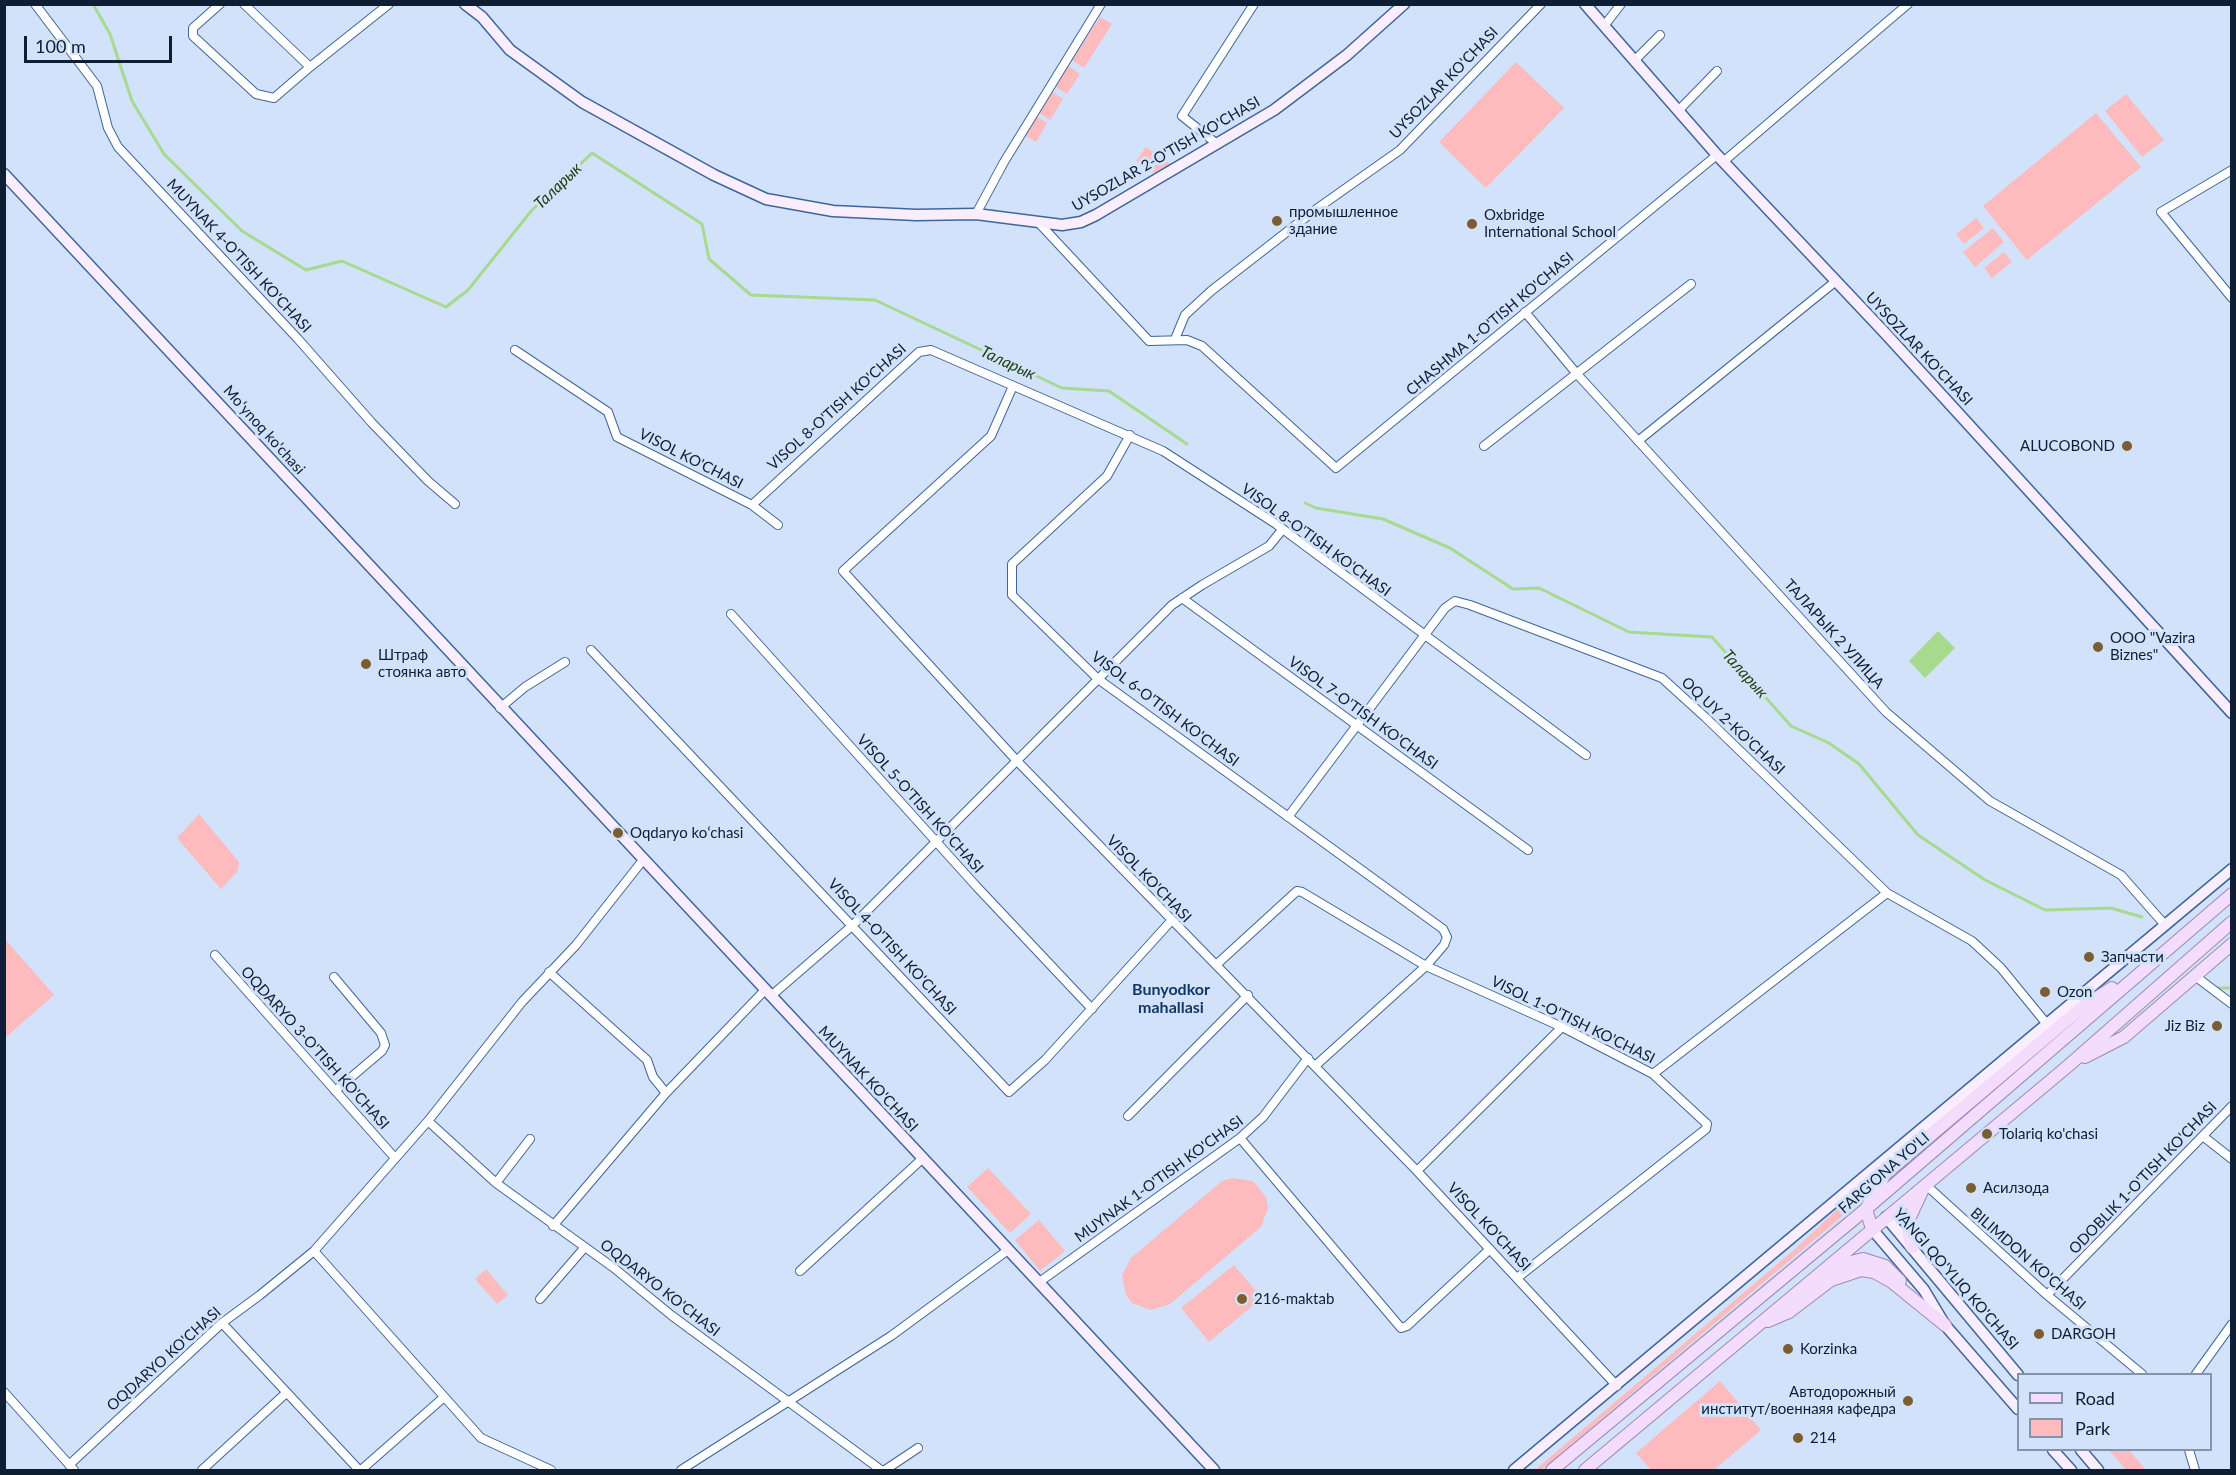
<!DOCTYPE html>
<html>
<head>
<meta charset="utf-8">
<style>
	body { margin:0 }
	#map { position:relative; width:2236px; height:1475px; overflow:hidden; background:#d1e2fa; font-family:Lato,sans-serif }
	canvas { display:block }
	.frame { position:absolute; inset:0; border:6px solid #0e1e33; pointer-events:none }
	.legend { position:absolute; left:2017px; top:1373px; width:195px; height:78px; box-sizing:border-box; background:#d1e2fa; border:2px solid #8394aa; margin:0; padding:8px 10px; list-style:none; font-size:18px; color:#0e1e33 }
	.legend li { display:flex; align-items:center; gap:12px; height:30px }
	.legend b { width:30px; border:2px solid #8394aa }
	.scale { position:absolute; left:24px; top:36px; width:148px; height:27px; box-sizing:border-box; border:3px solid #0e1e33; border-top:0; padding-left:8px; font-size:18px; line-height:21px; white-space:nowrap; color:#0e1e33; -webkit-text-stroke:4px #d1e2fa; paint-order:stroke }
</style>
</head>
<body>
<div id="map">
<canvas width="2236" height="1475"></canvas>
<div class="frame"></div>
<ul class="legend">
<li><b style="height:8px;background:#f4dcfd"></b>Road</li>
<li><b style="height:16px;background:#febbbe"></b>Park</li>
</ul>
<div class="scale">100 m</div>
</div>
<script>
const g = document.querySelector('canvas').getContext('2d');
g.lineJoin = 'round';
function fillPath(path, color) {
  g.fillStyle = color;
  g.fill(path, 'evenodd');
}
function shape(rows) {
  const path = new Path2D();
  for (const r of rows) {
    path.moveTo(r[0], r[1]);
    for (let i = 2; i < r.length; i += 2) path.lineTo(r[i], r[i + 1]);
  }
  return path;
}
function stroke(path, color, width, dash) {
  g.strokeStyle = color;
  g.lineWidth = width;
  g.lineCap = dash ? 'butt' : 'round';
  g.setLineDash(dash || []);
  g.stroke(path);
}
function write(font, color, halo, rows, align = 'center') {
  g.font = font + ' Lato,sans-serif';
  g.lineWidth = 6;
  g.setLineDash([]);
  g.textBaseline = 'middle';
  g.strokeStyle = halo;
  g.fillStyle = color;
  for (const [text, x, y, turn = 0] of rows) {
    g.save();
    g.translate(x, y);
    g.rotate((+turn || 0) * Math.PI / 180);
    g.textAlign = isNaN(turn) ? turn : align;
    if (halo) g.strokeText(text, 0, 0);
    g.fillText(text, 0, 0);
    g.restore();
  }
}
fillPath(shape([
	[1100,17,1112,24,1084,68,1072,60],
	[1516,62,1564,108,1486,188,1439,142],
	[1068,66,1080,74,1067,94,1054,86],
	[1051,91,1063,99,1050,120,1038,112],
	[2126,94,2164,140,2142,157,2105,111],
	[2096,113,2141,167,2027,260,1983,206],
	[1036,116,1047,123,1036,142,1024,135],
	[1146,147,1171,164,1154,173,1136,161],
	[1976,218,1984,228,1964,244,1956,234],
	[1993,228,2004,242,1975,267,1963,252],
	[2004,252,2012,262,1992,278,1984,268],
	[199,814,239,862,237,872,221,889,177,838],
	[4,938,54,995,6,1037,4,1035],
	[988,1168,1031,1214,1010,1233,967,1187],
	[1872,1177,1859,1202,1542,1469,1535,1470,1795,1249],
	[1232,1178,1253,1181,1266,1197,1268,1208,1261,1227,1170,1304,1151,1310,1132,1303,1126,1295,1122,1275,1131,1258,1222,1181],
	[1039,1220,1065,1251,1040,1271,1015,1240],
	[1234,1265,1262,1298,1209,1342,1181,1308],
	[486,1269,508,1295,497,1304,475,1279],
	[1720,1381,1761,1430,1714,1470,1651,1470,1636,1453],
	[2109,1450,2129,1450,2146,1470,2126,1470]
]), '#febbbe');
fillPath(shape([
	[1938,631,1955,648,1925,678,1909,661]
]), '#a7d98f');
stroke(shape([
	[93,4,110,34,132,101,164,154,242,231,306,270,342,261,446,307,468,290,532,210,592,153,702,224,709,259,751,295,875,300,1062,388,1109,391,1187,444],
	[1305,503,1316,508,1383,519,1450,548,1513,589,1539,588,1629,632,1712,637,1791,726,1829,743,1859,764,1918,835,1985,880,2045,910,2111,908,2142,917],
	[2218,988,2232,988]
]), '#a7d98f', 3);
const street = shape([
	[35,4,97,86,108,128,118,147,298,339,372,423,428,481,455,504],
	[220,4,193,28,193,36,256,94,274,98,310,67],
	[244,4,310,67,389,4],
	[1604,26,1621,4],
	[1634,61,1660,35],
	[1678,111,1717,71],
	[1217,144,1182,116,1254,4],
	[1723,162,1908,4],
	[2232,170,2161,212,2232,298],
	[976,214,1004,162,1101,4],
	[1038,222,1149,341,1187,340,1202,346,1336,468,1717,155],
	[1525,312,1577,374,1886,712,1990,801,2121,875,2165,925],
	[1175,339,1185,315,1211,291,1315,210,1400,150,1541,4],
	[515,350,608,412,617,437,752,505,778,525],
	[1013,386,991,436,843,571,1017,761,1417,1171,1617,1386],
	[1130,435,1107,476,1012,564,1012,595,1098,679,1443,929,1447,937,1444,945,1426,966,1315,1066],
	[1638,441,1836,281],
	[1484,446,1691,284],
	[752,505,919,352,931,350,1163,451,1276,524,1586,755],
	[1182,598,1528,850],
	[731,614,977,887,1092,1009],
	[591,650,1009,1092,1045,1060,1171,921],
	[500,708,525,687,565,662],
	[1288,817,1445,608,1455,601,1470,605,1662,678,1705,717,1887,893,1972,941,2001,968,2046,1023],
	[215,955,395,1158],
	[1216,965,1297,891,1302,892,1426,966,1562,1027,1653,1074,1707,1124,1706,1129,1517,1278],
	[549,972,647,1060,653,1077,666,1093],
	[2195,976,2232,1004],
	[334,977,381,1033,385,1045,382,1051,335,1091],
	[771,996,853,925,1172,605,1202,585,1269,546,1282,530],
	[1653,1074,1887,893],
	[1128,1116,1248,995],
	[428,1121,496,1183,614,1268,671,1315,881,1470],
	[2204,1137,2232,1159],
	[1240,1138,1401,1328,1407,1326,1490,1249],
	[1417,1171,1562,1027],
	[496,1183,530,1139],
	[1926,1185,2047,1295,2142,1374],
	[553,1226,666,1093,765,990],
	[314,1251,481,1438,551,1470],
	[800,1271,922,1159],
	[1038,1283,1240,1138,1263,1117,1308,1058],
	[2047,1295,2232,1106],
	[540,1299,585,1247],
	[222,1323,359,1470],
	[2196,1374,2232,1324],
	[4,1392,74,1470],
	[2189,1450,2195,1470],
	[69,1465,222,1323,260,1295,314,1251,428,1121,522,1002,576,945,643,860],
	[202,1470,285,1394],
	[361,1470,443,1398],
	[681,1470,891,1336,1008,1250],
	[885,1470,918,1448]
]);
const secondary = shape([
	[465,4,482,17,510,50,582,102,714,175,766,199,833,211,916,215,976,214,1062,225,1081,222,1096,215,1274,110,1347,55,1404,4],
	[1585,4,1717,155,1885,333,2232,713],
	[4,174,1214,1470],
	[1886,1217,2018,1375],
	[1872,1229,1924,1290,1945,1325,2018,1409],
	[2053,1450,2071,1470],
	[2081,1450,2098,1470],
	[1514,1470,2232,869]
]);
const primary = shape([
	[2085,1057,2124,1037,2232,944],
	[1872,1229,1866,1209,1885,1174,2080,1009,2112,988],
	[1912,1247,1908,1232,1909,1219,1923,1189],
	[1831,1275,1847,1263,1863,1259,1885,1266,1900,1281],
	[1768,1321,1789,1312,1831,1280,1861,1270,1874,1272,1892,1282,1945,1325],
	[1552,1470,1866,1209,2232,894],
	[1585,1470,2068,1066,2232,922]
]);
stroke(street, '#3f6699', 10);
stroke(secondary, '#3f6699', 13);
stroke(primary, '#9e8ab6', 14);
stroke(street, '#fff', 8);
stroke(secondary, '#f9edfe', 10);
stroke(primary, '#f4dcfd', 12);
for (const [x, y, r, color] of [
	[1277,221,6,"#7b5d31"],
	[1472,224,6,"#7b5d31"],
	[2127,446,6,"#7b5d31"],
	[2098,647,6,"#7b5d31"],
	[366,664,6,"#7b5d31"],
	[618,833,6,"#7b5d31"],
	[2089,957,6,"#7b5d31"],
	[2045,992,6,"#7b5d31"],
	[2217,1026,6,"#7b5d31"],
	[1987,1134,6,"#7b5d31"],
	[1971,1188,6,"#7b5d31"],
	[1242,1299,6,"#7b5d31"],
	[2039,1334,6,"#7b5d31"],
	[1788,1349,6,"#7b5d31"],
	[1908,1401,6,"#7b5d31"],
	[1798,1438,6,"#7b5d31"]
]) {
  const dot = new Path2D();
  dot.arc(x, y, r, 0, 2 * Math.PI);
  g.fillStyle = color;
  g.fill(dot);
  stroke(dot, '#d1e2fa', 2);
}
write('15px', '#0e1e33', '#d1e2fa', [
	["UYSOZLAR KO'CHASI",1444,83,-46],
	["UYSOZLAR 2-O'TISH KO'CHASI",1166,154,-30],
	["MUYNAK 4-O'TISH KO'CHASI",239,256,47],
	["CHASHMA 1-O'TISH KO'CHASI",1490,324,-40],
	["UYSOZLAR KO'CHASI",1919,349,47],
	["VISOL 8-O'TISH KO'CHASI",837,407,-42],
	["Moʻynoq ko'chasi",264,430,48],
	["VISOL KO'CHASI",691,459,27],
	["VISOL 8-O'TISH KO'CHASI",1316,540,36],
	["ТАЛАРЫК 2 УЛИЦА",1834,634,48],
	["VISOL 6-O'TISH KO'CHASI",1165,709,37],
	["VISOL 7-O'TISH KO'CHASI",1363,713,36],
	["OQ UY 2-KO'CHASI",1733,726,43],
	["VISOL 5-O'TISH KO'CHASI",920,804,48],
	["VISOL KO'CHASI",1149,879,46],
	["VISOL 4-O'TISH KO'CHASI",892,947,47],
	["VISOL 1-O'TISH KO'CHASI",1573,1020,26],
	["OQDARYO 3-O'TISH KO'CHASI",315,1048,48],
	["MUYNAK KO'CHASI",868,1079,47],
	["FARG'ONA YO'LI",1884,1173,-41],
	["ODOBLIK 1-O'TISH KO'CHASI",2143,1178,-46],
	["MUYNAK 1-O'TISH KO'CHASI",1159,1179,-36],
	["VISOL KO'CHASI",1489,1227,47],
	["BILIMDON KO'CHASI",2028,1259,41],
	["YANGI QO'YLIQ KO'CHASI",1956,1279,49],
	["OQDARYO KO'CHASI",660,1288,38],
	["OQDARYO KO'CHASI",164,1359,-42]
]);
write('15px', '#0e1e33', '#d1e2fa', [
	["промышленное",1289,212],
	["здание",1289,229],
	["Oxbridge",1484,215],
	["International School",1484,232],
	["ALUCOBOND",2115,446,"right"],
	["OOO \"Vazira",2110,638],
	["Biznes\"",2110,655],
	["Штраф",378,655],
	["стоянка авто",378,672],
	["Oqdaryo koʻchasi",630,833],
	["Запчасти",2101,957],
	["Ozon",2057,992],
	["Jiz Biz",2205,1026,"right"],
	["Tolariq ko'chasi",1999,1134],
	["Асилзода",1983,1188],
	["216-maktab",1254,1299],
	["DARGOH",2051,1334],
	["Korzinka",1800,1349],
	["Автодорожный",1896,1392,"right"],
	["институт/военнаяя кафедра",1896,1409,"right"],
	["214",1810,1438]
], 'left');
write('italic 16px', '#21410e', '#d1e2fa', [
	["Таларык",558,186,-44],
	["Таларык",1008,363,25],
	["Таларык",1745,674,48]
]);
write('bold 16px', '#113765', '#d1e2fa', [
	["Bunyodkor",1171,990],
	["mahallasi",1171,1008]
]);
</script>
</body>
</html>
